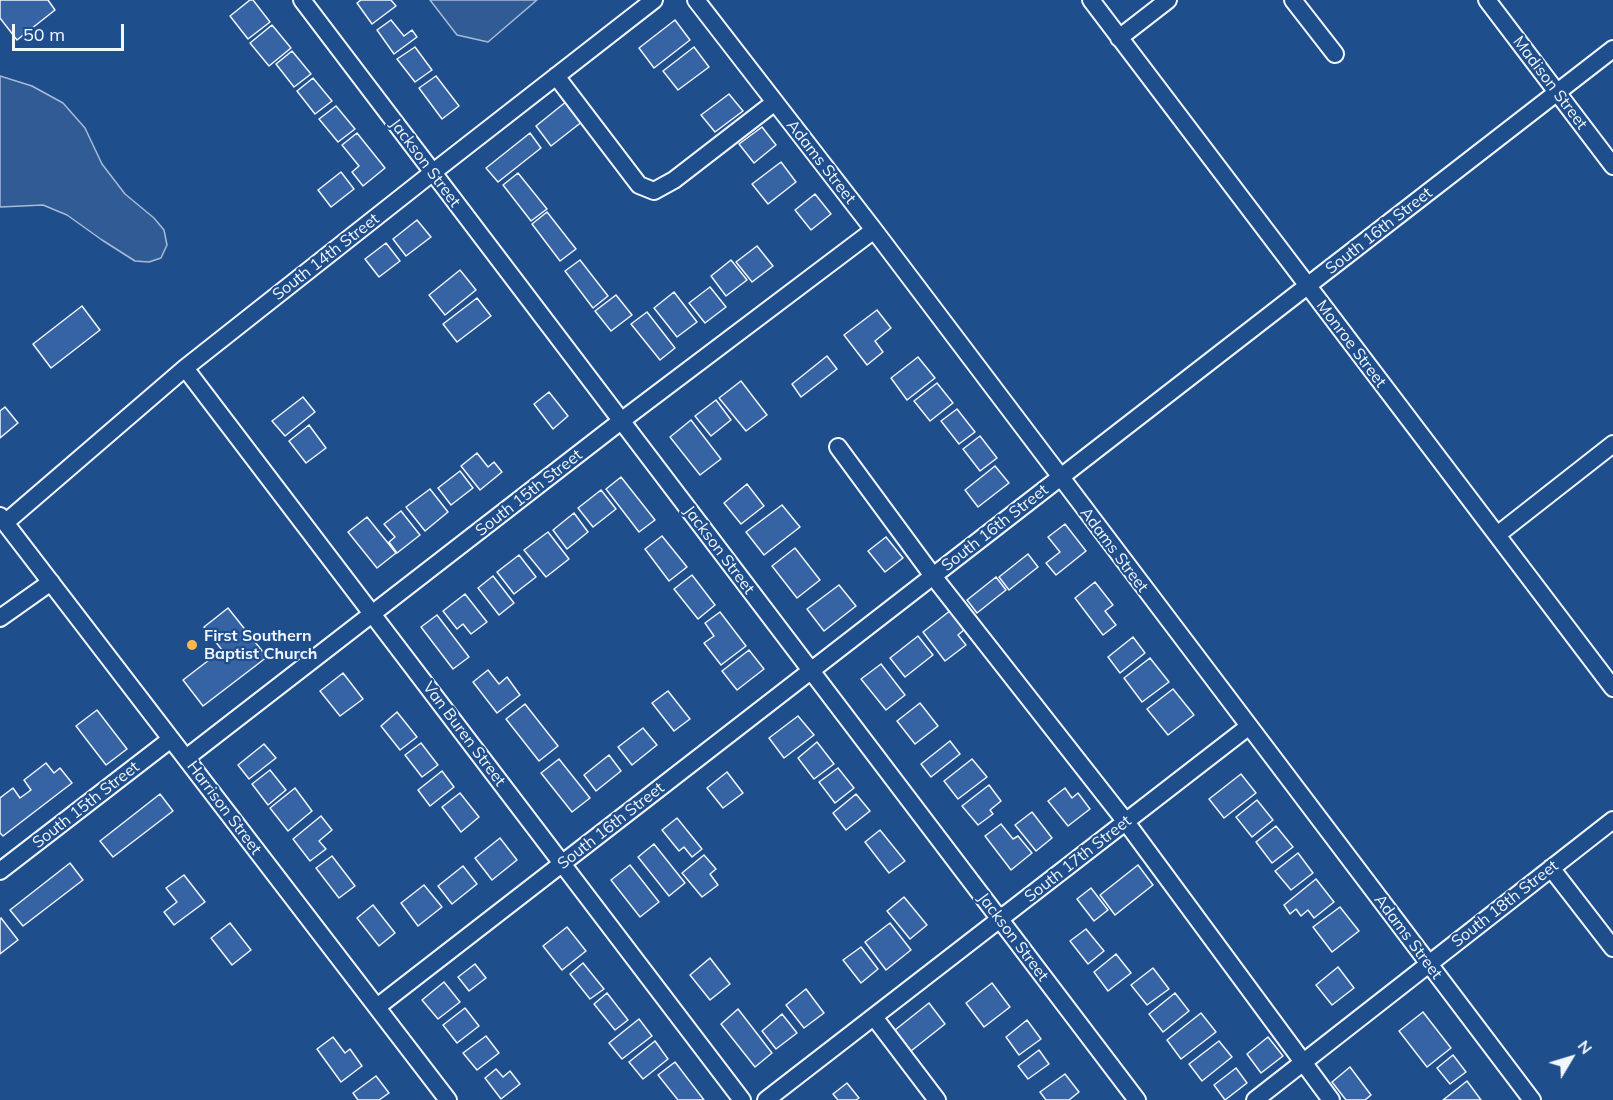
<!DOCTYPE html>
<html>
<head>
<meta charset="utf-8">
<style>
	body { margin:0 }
	#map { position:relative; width:1613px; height:1100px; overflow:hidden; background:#1f4e8c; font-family:Mulish,sans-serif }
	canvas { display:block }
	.north { position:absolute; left:1541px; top:1028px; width:60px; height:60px; -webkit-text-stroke:4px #1f4e8c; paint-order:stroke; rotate:52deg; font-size:16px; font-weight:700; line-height:24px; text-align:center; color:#f2f6ff }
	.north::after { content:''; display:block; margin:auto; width:21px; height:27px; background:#f2f6ff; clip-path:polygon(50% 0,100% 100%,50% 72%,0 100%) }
	.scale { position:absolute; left:12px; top:24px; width:112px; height:27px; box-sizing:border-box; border:3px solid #f2f6ff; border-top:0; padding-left:8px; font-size:18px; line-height:21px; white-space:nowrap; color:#f2f6ff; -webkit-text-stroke:4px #1f4e8c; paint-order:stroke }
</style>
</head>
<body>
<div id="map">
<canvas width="1613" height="1100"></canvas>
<div class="north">N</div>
<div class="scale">50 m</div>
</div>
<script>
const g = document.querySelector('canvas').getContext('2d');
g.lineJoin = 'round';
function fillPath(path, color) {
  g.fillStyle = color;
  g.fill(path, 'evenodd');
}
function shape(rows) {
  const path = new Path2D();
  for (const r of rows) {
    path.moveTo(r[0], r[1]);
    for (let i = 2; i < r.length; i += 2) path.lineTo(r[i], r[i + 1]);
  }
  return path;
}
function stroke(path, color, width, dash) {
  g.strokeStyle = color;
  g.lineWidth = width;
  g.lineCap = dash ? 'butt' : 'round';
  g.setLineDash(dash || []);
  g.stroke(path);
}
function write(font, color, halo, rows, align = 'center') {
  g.font = font + ' Mulish,sans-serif';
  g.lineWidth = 4.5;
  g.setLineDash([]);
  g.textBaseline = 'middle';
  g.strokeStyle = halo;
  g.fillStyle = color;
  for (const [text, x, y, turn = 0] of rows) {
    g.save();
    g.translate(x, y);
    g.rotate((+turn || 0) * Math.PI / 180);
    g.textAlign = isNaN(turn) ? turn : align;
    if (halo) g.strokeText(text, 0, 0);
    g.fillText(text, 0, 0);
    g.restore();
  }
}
const built = shape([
	[430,0,537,0,488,42,457,35,430,0],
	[0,76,32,86,63,103,85,128,102,164,125,194,154,218,164,230,167,245,161,258,149,262,135,261,102,240,67,215,43,205,0,207,0,76]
]);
fillPath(built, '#305b95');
stroke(built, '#a8bbd7', 1.5);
const building = shape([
	[0,0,48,0,55,10,17,40,0,18,0,0],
	[250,0,253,0,270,22,248,39,230,16,250,0],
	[361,0,391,0,396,6,372,24,357,3,361,0],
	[391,20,404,36,412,30,417,37,394,54,377,30,391,20],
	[675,20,690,40,654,68,639,48,675,20],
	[272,25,291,48,269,66,250,43,272,25],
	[415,47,432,70,415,82,397,59,415,47],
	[694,47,709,67,678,90,663,71,694,47],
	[292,51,311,74,294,87,276,64,292,51],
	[436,76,459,106,442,119,419,88,436,76],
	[313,78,332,101,315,114,297,91,313,78],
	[729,94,743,111,715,132,701,115,729,94],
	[567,101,583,121,551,146,536,126,567,101],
	[336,106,355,129,338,142,319,119,336,106],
	[762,127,776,145,754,163,739,144,762,127],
	[357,133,385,168,363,186,352,172,359,166,342,145,357,133],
	[530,133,541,148,498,182,486,168,530,133],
	[781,162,796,182,768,204,752,184,781,162],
	[341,172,354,189,331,207,318,190,341,172],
	[518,173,547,209,531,221,503,185,518,173],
	[815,194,831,214,811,230,795,210,815,194],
	[547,212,576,249,560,261,532,224,547,212],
	[417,220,431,237,406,256,393,239,417,220],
	[386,243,400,261,379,277,365,259,386,243],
	[757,246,773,266,752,282,736,262,757,246],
	[580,260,608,296,593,308,565,271,580,260],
	[731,260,747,280,726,296,711,276,731,260],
	[460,270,476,290,445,315,429,295,460,270],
	[710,287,726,307,705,323,689,303,710,287],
	[674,292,697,322,677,337,654,308,674,292],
	[616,295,632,315,611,331,595,311,616,295],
	[477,298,491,316,457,342,443,324,477,298],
	[82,306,100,330,51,368,33,344,82,306],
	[877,310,891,328,875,341,883,352,867,365,844,335,877,310],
	[647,312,675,348,660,360,631,324,647,312],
	[827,356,837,369,801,397,792,384,827,356],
	[918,357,935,378,907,400,891,378,918,357],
	[741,381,767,415,746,431,719,398,741,381],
	[937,383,953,403,930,421,914,401,937,383],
	[549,392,568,416,553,429,534,404,549,392],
	[303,397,315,412,285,436,272,421,303,397],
	[716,400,731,420,711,436,695,416,716,400],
	[5,407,18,423,0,438,0,411,5,407],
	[957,409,975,432,959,444,941,421,957,409],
	[691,420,721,459,700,475,670,437,691,420],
	[309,425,326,448,306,463,289,441,309,425],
	[980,436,997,458,980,471,963,449,980,436],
	[477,453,488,467,494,462,502,472,480,490,461,466,477,453],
	[995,466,1009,483,978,507,965,490,995,466],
	[460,471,473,488,451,505,438,488,460,471],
	[621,477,655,520,639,532,606,489,621,477],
	[747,484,764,506,741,524,724,503,747,484],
	[430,489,448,512,425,531,406,507,430,489],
	[601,490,616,509,593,527,578,508,601,490],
	[782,505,800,527,764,555,746,532,782,505],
	[401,511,420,535,397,553,389,542,395,537,384,524,401,511],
	[574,513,588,532,567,549,553,530,574,513],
	[367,517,396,553,377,568,348,532,367,517],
	[1065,524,1086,551,1056,575,1046,563,1060,552,1048,537,1065,524],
	[548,532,569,559,546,577,524,550,548,532],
	[662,536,687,567,669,581,645,549,662,536],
	[886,537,903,558,885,572,868,551,886,537],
	[795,548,820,580,797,598,772,566,795,548],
	[1028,554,1038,567,1009,590,999,577,1028,554],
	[519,555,536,577,514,594,497,572,519,555],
	[692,575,715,605,698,619,674,589,692,575],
	[493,576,514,603,499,615,478,588,493,576],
	[996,577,1006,590,977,613,967,600,996,577],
	[1095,582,1113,605,1105,611,1116,625,1103,635,1075,598,1095,582],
	[839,585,856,606,824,631,807,609,839,585],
	[465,594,487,622,471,634,463,624,457,629,443,611,465,594],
	[228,608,267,657,203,706,183,680,222,650,204,627,228,608],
	[951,610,965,629,958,635,966,645,945,661,923,632,951,610],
	[720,612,746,646,721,665,704,643,714,636,705,623,720,612],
	[437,615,469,657,453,669,421,627,437,615],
	[918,636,933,655,905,677,890,658,918,636],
	[1133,637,1145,653,1120,673,1108,657,1133,637],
	[749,650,764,669,737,690,722,671,749,650],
	[1150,658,1169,682,1142,702,1124,678,1150,658],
	[881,664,905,695,886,710,861,679,881,664],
	[488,670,499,684,507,677,520,695,497,713,473,682,488,670],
	[343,673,363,699,340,716,320,691,343,673],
	[1173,689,1194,715,1168,735,1147,709,1173,689],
	[668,691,690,719,674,731,652,703,668,691],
	[920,703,938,726,915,744,897,721,920,703],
	[525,704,558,746,539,761,506,719,525,704],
	[97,710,127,749,106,765,76,726,97,710],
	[397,712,417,737,400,750,381,726,397,712],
	[798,716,814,735,784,758,769,738,798,716],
	[643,728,657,745,632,765,618,747,643,728],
	[950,741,960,754,931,777,921,764,950,741],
	[817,742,834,764,814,779,798,758,817,742],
	[421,743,438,765,422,777,405,755,421,743],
	[264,744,276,758,249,779,238,765,264,744],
	[609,755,621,771,596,791,584,775,609,755],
	[559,759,590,798,572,812,541,773,559,759],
	[972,759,987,777,958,799,944,781,972,759],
	[46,763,54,773,60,768,72,783,3,836,0,833,0,798,13,788,20,798,31,790,24,780,46,763],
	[838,768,854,788,835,803,819,782,838,768],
	[270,770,286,790,268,805,252,784,270,770],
	[442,771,454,787,430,806,418,790,442,771],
	[727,772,743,793,723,808,707,788,727,772],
	[1241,774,1256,793,1224,818,1209,799,1241,774],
	[989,785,1001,801,990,810,993,814,978,825,962,806,989,785],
	[295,788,312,811,288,831,270,808,295,788],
	[1065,788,1072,798,1078,793,1090,809,1068,826,1048,801,1065,788],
	[460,793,479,817,461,832,442,807,460,793],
	[160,794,173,811,113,857,100,841,160,794],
	[856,794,870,811,846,830,833,813,856,794],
	[1257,800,1273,820,1252,837,1236,817,1257,800],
	[1032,812,1052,838,1036,851,1015,825,1032,812],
	[321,816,332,830,319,841,326,849,310,861,293,839,321,816],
	[677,818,702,849,692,857,684,847,679,851,662,830,677,818],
	[1001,824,1013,839,1018,836,1032,853,1011,870,985,836,1001,824],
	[1276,826,1293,847,1272,863,1256,842,1276,826],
	[880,830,905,861,889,873,865,842,880,830],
	[500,838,517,860,492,880,475,858,500,838],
	[654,844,685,883,669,896,638,857,654,844],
	[1298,853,1313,873,1291,890,1275,871,1298,853],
	[704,855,716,869,710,874,718,885,702,897,682,873,704,855],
	[332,856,355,886,339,898,316,868,332,856],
	[70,863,83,880,23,926,10,910,70,863],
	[630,865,659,902,640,917,611,880,630,865],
	[1138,865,1153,885,1115,915,1100,895,1138,865],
	[463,866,477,884,452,904,438,886,463,866],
	[184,875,205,902,174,925,164,912,177,902,166,888,184,875],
	[1316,879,1334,902,1314,918,1308,910,1301,916,1296,909,1290,914,1284,905,1316,879],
	[424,885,442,907,418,926,401,903,424,885],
	[1091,888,1108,910,1094,921,1077,899,1091,888],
	[904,897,927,925,910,939,887,911,904,897],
	[373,905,395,933,379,946,357,918,373,905],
	[1340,907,1359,931,1332,952,1313,927,1340,907],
	[1,918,18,940,0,954,0,919,1,918],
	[230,923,251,950,232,965,211,938,230,923],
	[890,923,911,950,886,970,865,942,890,923],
	[567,927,586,951,562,970,543,946,567,927],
	[1086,929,1104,951,1088,964,1070,941,1086,929],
	[861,947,878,969,861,983,843,960,861,947],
	[1116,954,1131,973,1108,991,1094,972,1116,954],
	[710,958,730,984,710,1000,690,975,710,958],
	[583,963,604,989,590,999,570,974,583,963],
	[475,964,486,978,469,991,458,977,475,964],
	[1338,967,1354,988,1332,1005,1316,985,1338,967],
	[1153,968,1169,989,1147,1005,1131,985,1153,968],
	[444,982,460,1002,438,1019,422,1000,444,982],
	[992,983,1010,1007,984,1027,966,1003,992,983],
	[806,989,824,1013,804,1028,786,1005,806,989],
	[607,993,628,1020,615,1030,594,1004,607,993],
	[1175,993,1189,1011,1163,1032,1149,1014,1175,993],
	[929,1003,945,1024,911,1051,895,1030,929,1003],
	[465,1008,479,1026,457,1043,443,1025,465,1008],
	[738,1009,772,1053,755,1067,721,1024,738,1009],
	[1423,1012,1451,1048,1427,1067,1399,1031,1423,1012],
	[1201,1013,1216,1032,1181,1059,1167,1040,1201,1013],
	[782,1014,797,1033,776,1049,762,1031,782,1014],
	[639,1019,652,1036,622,1059,609,1043,639,1019],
	[1027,1020,1041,1039,1019,1055,1006,1037,1027,1020],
	[486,1036,499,1053,477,1070,463,1053,486,1036],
	[333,1037,345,1053,350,1049,362,1066,341,1082,317,1049,333,1037],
	[1268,1037,1283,1056,1261,1073,1247,1054,1268,1037],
	[655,1041,668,1059,643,1079,629,1062,655,1041],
	[1219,1041,1232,1057,1202,1081,1189,1064,1219,1041],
	[1039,1050,1049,1064,1028,1079,1018,1066,1039,1050],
	[1453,1055,1466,1072,1450,1084,1437,1068,1453,1055],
	[675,1062,704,1100,678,1100,658,1075,675,1062],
	[1350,1067,1371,1095,1365,1100,1346,1100,1332,1082,1350,1067],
	[1236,1068,1247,1083,1225,1100,1214,1085,1236,1068],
	[496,1069,503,1077,510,1071,520,1084,501,1099,485,1078,496,1069],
	[1065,1074,1079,1092,1069,1100,1046,1100,1040,1092,1065,1074],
	[376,1076,389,1093,379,1100,358,1100,353,1093,376,1076],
	[1467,1081,1481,1100,1443,1100,1467,1081],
	[847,1083,859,1098,856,1100,838,1100,833,1094,847,1083]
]);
fillPath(building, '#3563a3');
stroke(building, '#f2f6ff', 1.5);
const minor = shape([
	[302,0,1137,1100],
	[696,0,874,230,1532,1100],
	[1091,0,1613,688],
	[1293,0,1335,54],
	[1487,0,1613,166],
	[1119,38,1168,0],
	[556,76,639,185,654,191,674,180,775,102],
	[185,368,742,1100],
	[838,447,933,576,1126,822,1331,1100],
	[0,516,448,1100],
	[5,523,185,368,432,173,654,0],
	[1497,535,1613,444],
	[0,618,51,582],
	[186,758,621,421,874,230],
	[1551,868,1613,948],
	[0,871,171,739],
	[377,1007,1613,49],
	[874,1017,937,1100],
	[766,1100,1248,727],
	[1255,1100,1613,820]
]);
stroke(minor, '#f2f6ff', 20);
stroke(minor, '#1f4e8c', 16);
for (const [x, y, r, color] of [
	[192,645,6,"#ffb74d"]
]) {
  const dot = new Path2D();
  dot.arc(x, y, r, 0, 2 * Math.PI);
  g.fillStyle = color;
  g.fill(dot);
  stroke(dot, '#1f4e8c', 2);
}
write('16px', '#f2f6ff', '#1f4e8c', [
	["Madison Street",1550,83,53],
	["Adams Street",821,162,52],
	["Jackson Street",425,163,53],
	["South 16th Street",1379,231,-38],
	["South 14th Street",326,257,-38],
	["Monroe Street",1351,344,53],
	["South 15th Street",529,493,-38],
	["South 16th Street",995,528,-38],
	["Jackson Street",719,550,53],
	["Adams Street",1114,550,53],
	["Van Buren Street",464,734,53],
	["South 15th Street",86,805,-38],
	["Harrison Street",224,808,53],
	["South 16th Street",611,826,-38],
	["South 17th Street",1078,859,-38],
	["South 18th Street",1505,904,-38],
	["Jackson Street",1013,937,53],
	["Adams Street",1408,937,53]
]);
write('bold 16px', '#f2f6ff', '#1f4e8c', [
	["First Southern",204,636],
	["Baptist Church",204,654]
], 'left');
</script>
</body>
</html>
